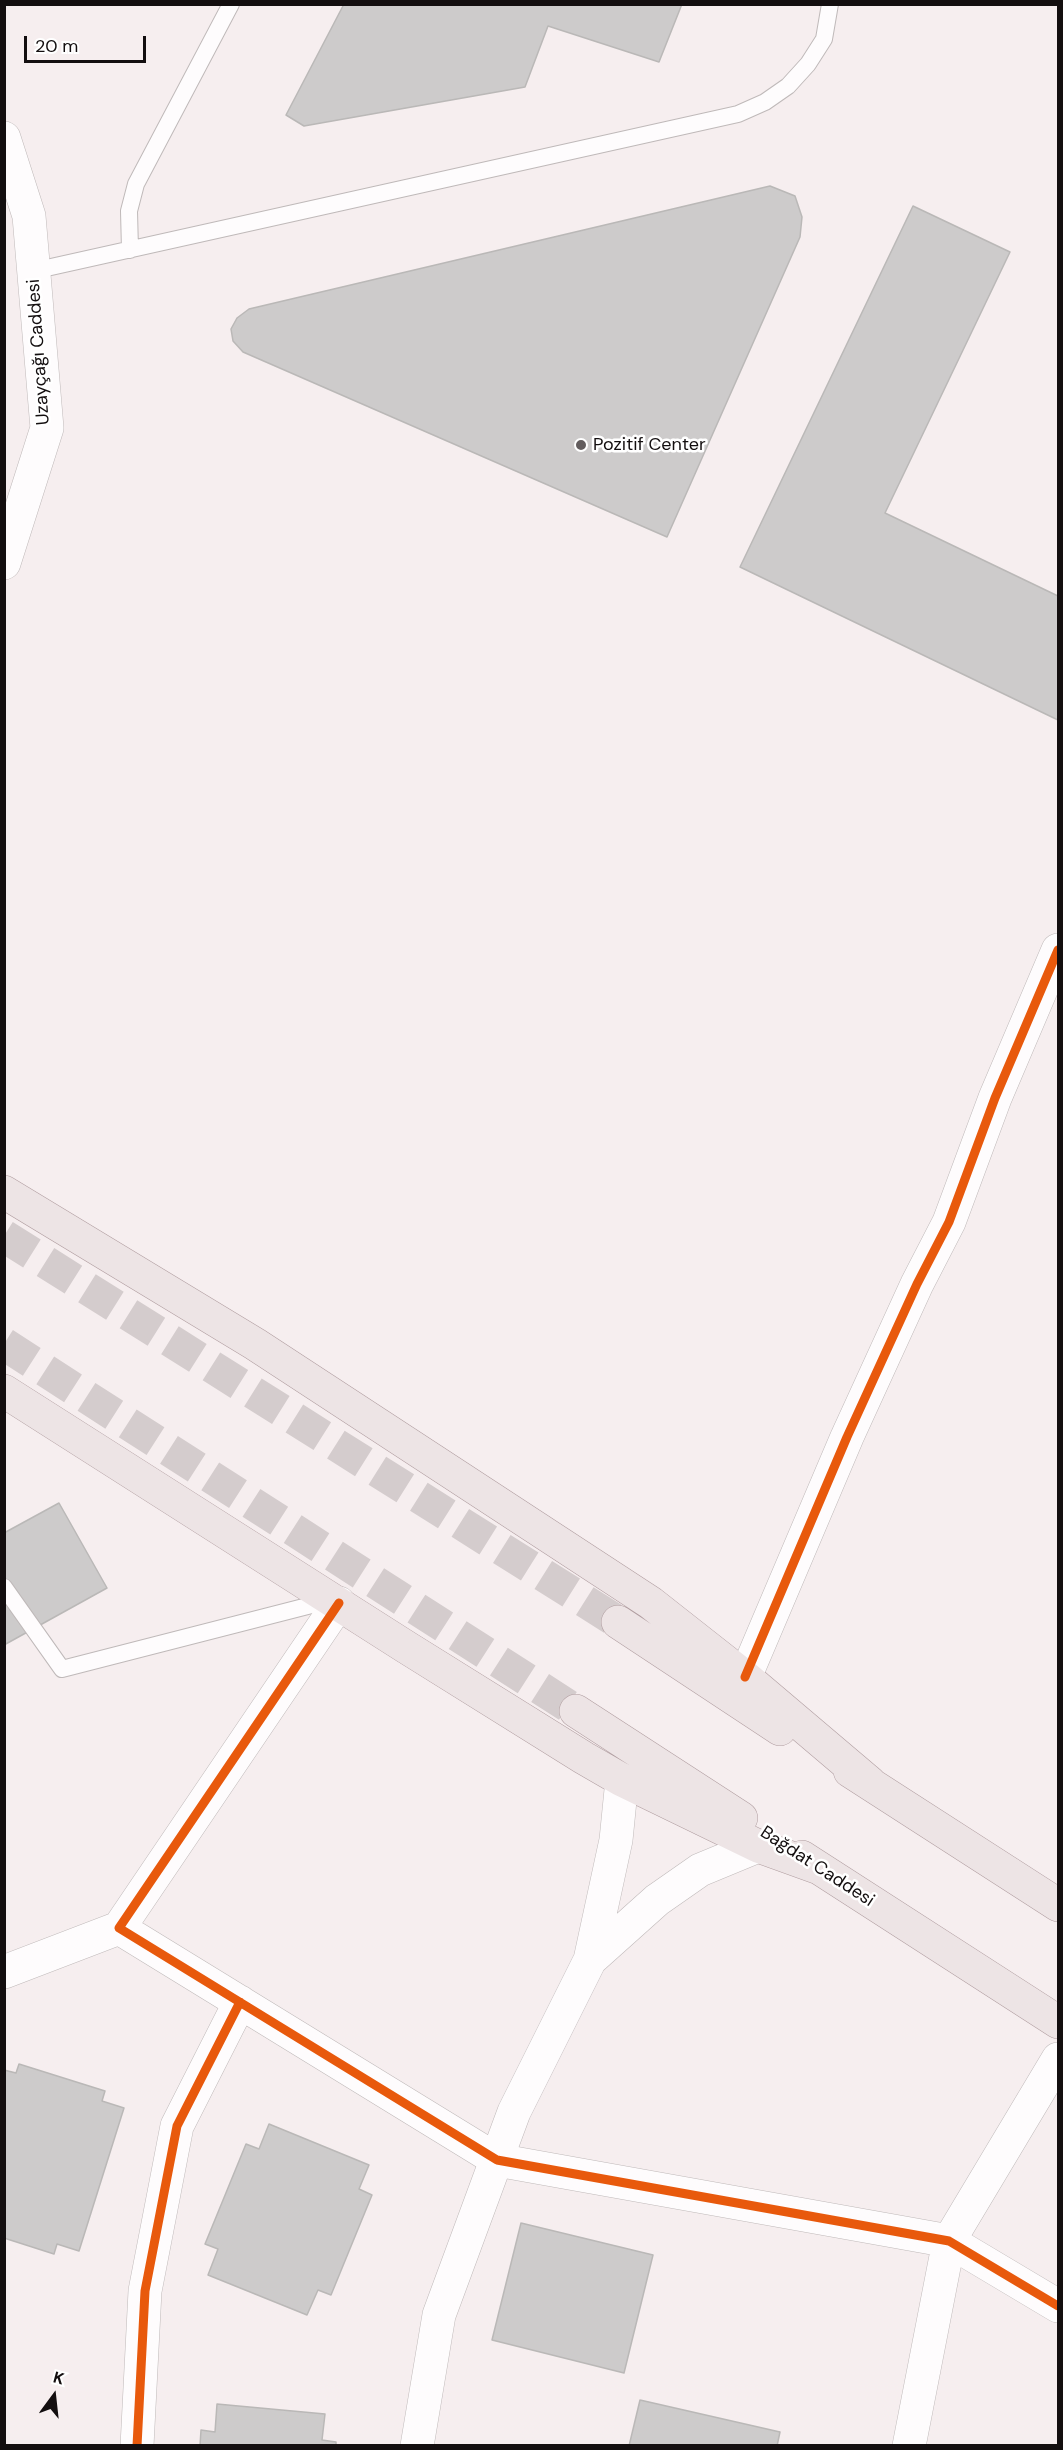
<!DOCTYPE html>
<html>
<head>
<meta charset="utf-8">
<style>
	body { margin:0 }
	#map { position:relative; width:1063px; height:2450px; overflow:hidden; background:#f6eeef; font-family:"DM Sans",sans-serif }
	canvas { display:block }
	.frame { position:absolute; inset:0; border:6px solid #130e0f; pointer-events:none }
	.north { position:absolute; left:24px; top:2366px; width:60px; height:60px; -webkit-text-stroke:4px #fff; paint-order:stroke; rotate:15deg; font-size:16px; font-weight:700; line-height:24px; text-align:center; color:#130e0f }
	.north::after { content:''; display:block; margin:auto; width:21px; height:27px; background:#130e0f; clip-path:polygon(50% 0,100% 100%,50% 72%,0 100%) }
	.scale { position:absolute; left:24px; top:36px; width:122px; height:27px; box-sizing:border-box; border:3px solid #130e0f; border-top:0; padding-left:8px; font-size:18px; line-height:21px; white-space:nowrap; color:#130e0f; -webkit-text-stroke:4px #fff; paint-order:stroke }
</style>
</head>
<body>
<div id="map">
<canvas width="1063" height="2450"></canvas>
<div class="frame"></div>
<div class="north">K</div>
<div class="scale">20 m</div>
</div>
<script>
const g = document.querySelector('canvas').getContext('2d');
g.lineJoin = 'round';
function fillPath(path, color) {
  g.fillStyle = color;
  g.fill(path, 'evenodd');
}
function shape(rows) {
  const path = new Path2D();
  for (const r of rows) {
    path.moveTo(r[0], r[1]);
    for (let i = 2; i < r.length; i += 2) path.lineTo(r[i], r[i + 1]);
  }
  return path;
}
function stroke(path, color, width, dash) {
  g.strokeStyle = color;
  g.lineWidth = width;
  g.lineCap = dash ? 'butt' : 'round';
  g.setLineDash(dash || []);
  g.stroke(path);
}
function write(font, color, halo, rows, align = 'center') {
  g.font = font + ' "DM Sans",sans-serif';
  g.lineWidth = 5;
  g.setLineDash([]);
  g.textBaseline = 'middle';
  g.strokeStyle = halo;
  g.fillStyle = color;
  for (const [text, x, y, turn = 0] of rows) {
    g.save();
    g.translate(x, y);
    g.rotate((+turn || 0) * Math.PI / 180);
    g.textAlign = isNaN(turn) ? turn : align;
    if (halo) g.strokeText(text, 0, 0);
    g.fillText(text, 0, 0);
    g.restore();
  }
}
const building = shape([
	[344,4,682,4,659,62,548,26,525,87,304,126,286,115,344,4],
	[770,186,795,196,802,217,800,237,667,537,243,352,233,341,231,329,237,318,249,309,770,186],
	[913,206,1010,252,885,513,1058,596,1058,720,740,567,913,206],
	[59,1503,107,1588,4,1645,4,1533,59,1503],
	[19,2064,105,2091,102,2101,124,2108,79,2251,57,2244,54,2254,4,2238,4,2070,16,2073,19,2064],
	[269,2124,369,2165,359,2189,372,2195,331,2295,318,2290,307,2315,208,2275,218,2249,205,2244,246,2144,259,2149,269,2124],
	[521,2223,653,2255,624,2373,492,2340,521,2223],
	[640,2400,780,2432,777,2446,629,2446,640,2400],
	[217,2404,325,2414,322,2440,336,2442,336,2446,200,2446,201,2430,215,2432,217,2404]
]);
fillPath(building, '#cdcbcb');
stroke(building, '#bab8b7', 1.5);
stroke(shape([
	[4,1236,618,1622],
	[4,1344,576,1711]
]), '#d4cccd', 33, [33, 16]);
const service = shape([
	[130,250,129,211,136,184,231,4],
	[33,271,738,114,765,102,788,86,808,64,824,39,830,4],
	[4,1587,62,1669,331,1600]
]);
const minor = shape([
	[339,1603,119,1928,497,2160,949,2241,1058,2306],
	[745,1677,847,1437,917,1284,949,1222,995,1098,1058,950],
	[4,1972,119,1928],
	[137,2446,145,2291,177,2126,240,2002],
	[909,2446,949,2241,1058,2059]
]);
const tertiary = shape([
	[590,1960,657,1900,700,1870,758,1846],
	[417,2446,439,2315,514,2112,590,1960,616,1840,622,1780]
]);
const secondary = shape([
	[4,138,29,216,47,428,4,563]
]);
const primary = shape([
	[4,1192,255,1344,651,1603,745,1677,870,1783],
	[4,1391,406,1647,584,1758,622,1780,758,1846,819,1868],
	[618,1622,780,1729],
	[576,1711,741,1818],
	[850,1771,1058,1905],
	[802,1857,1058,2022]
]);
stroke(service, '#bfb9b9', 18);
stroke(minor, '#bfb9b9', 34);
stroke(tertiary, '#bfb9b9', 34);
stroke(secondary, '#bfb9b9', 34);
stroke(primary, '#b09da0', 34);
stroke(service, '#fefcfd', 16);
stroke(minor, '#fefcfd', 33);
stroke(tertiary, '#fefcfd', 33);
stroke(secondary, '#fefcfd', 33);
stroke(primary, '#ede4e5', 33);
stroke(shape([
	[339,1603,119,1928,497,2160,949,2241,1058,2306],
	[745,1677,847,1437,917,1284,949,1222,995,1098,1058,950],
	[137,2446,145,2291,177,2126,240,2002]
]), '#e8590c', 9);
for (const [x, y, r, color] of [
	[581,445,6,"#625c5d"]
]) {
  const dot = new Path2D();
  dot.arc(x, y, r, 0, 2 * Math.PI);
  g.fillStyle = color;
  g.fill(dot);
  stroke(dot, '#fff', 2);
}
write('18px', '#130e0f', '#fff', [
	["Uzayçağı Caddesi",39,352,-94],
	["Bağdat Caddesi",817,1867,33]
]);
write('18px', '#130e0f', '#fff', [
	["Pozitif Center",593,445]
], 'left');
</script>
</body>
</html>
